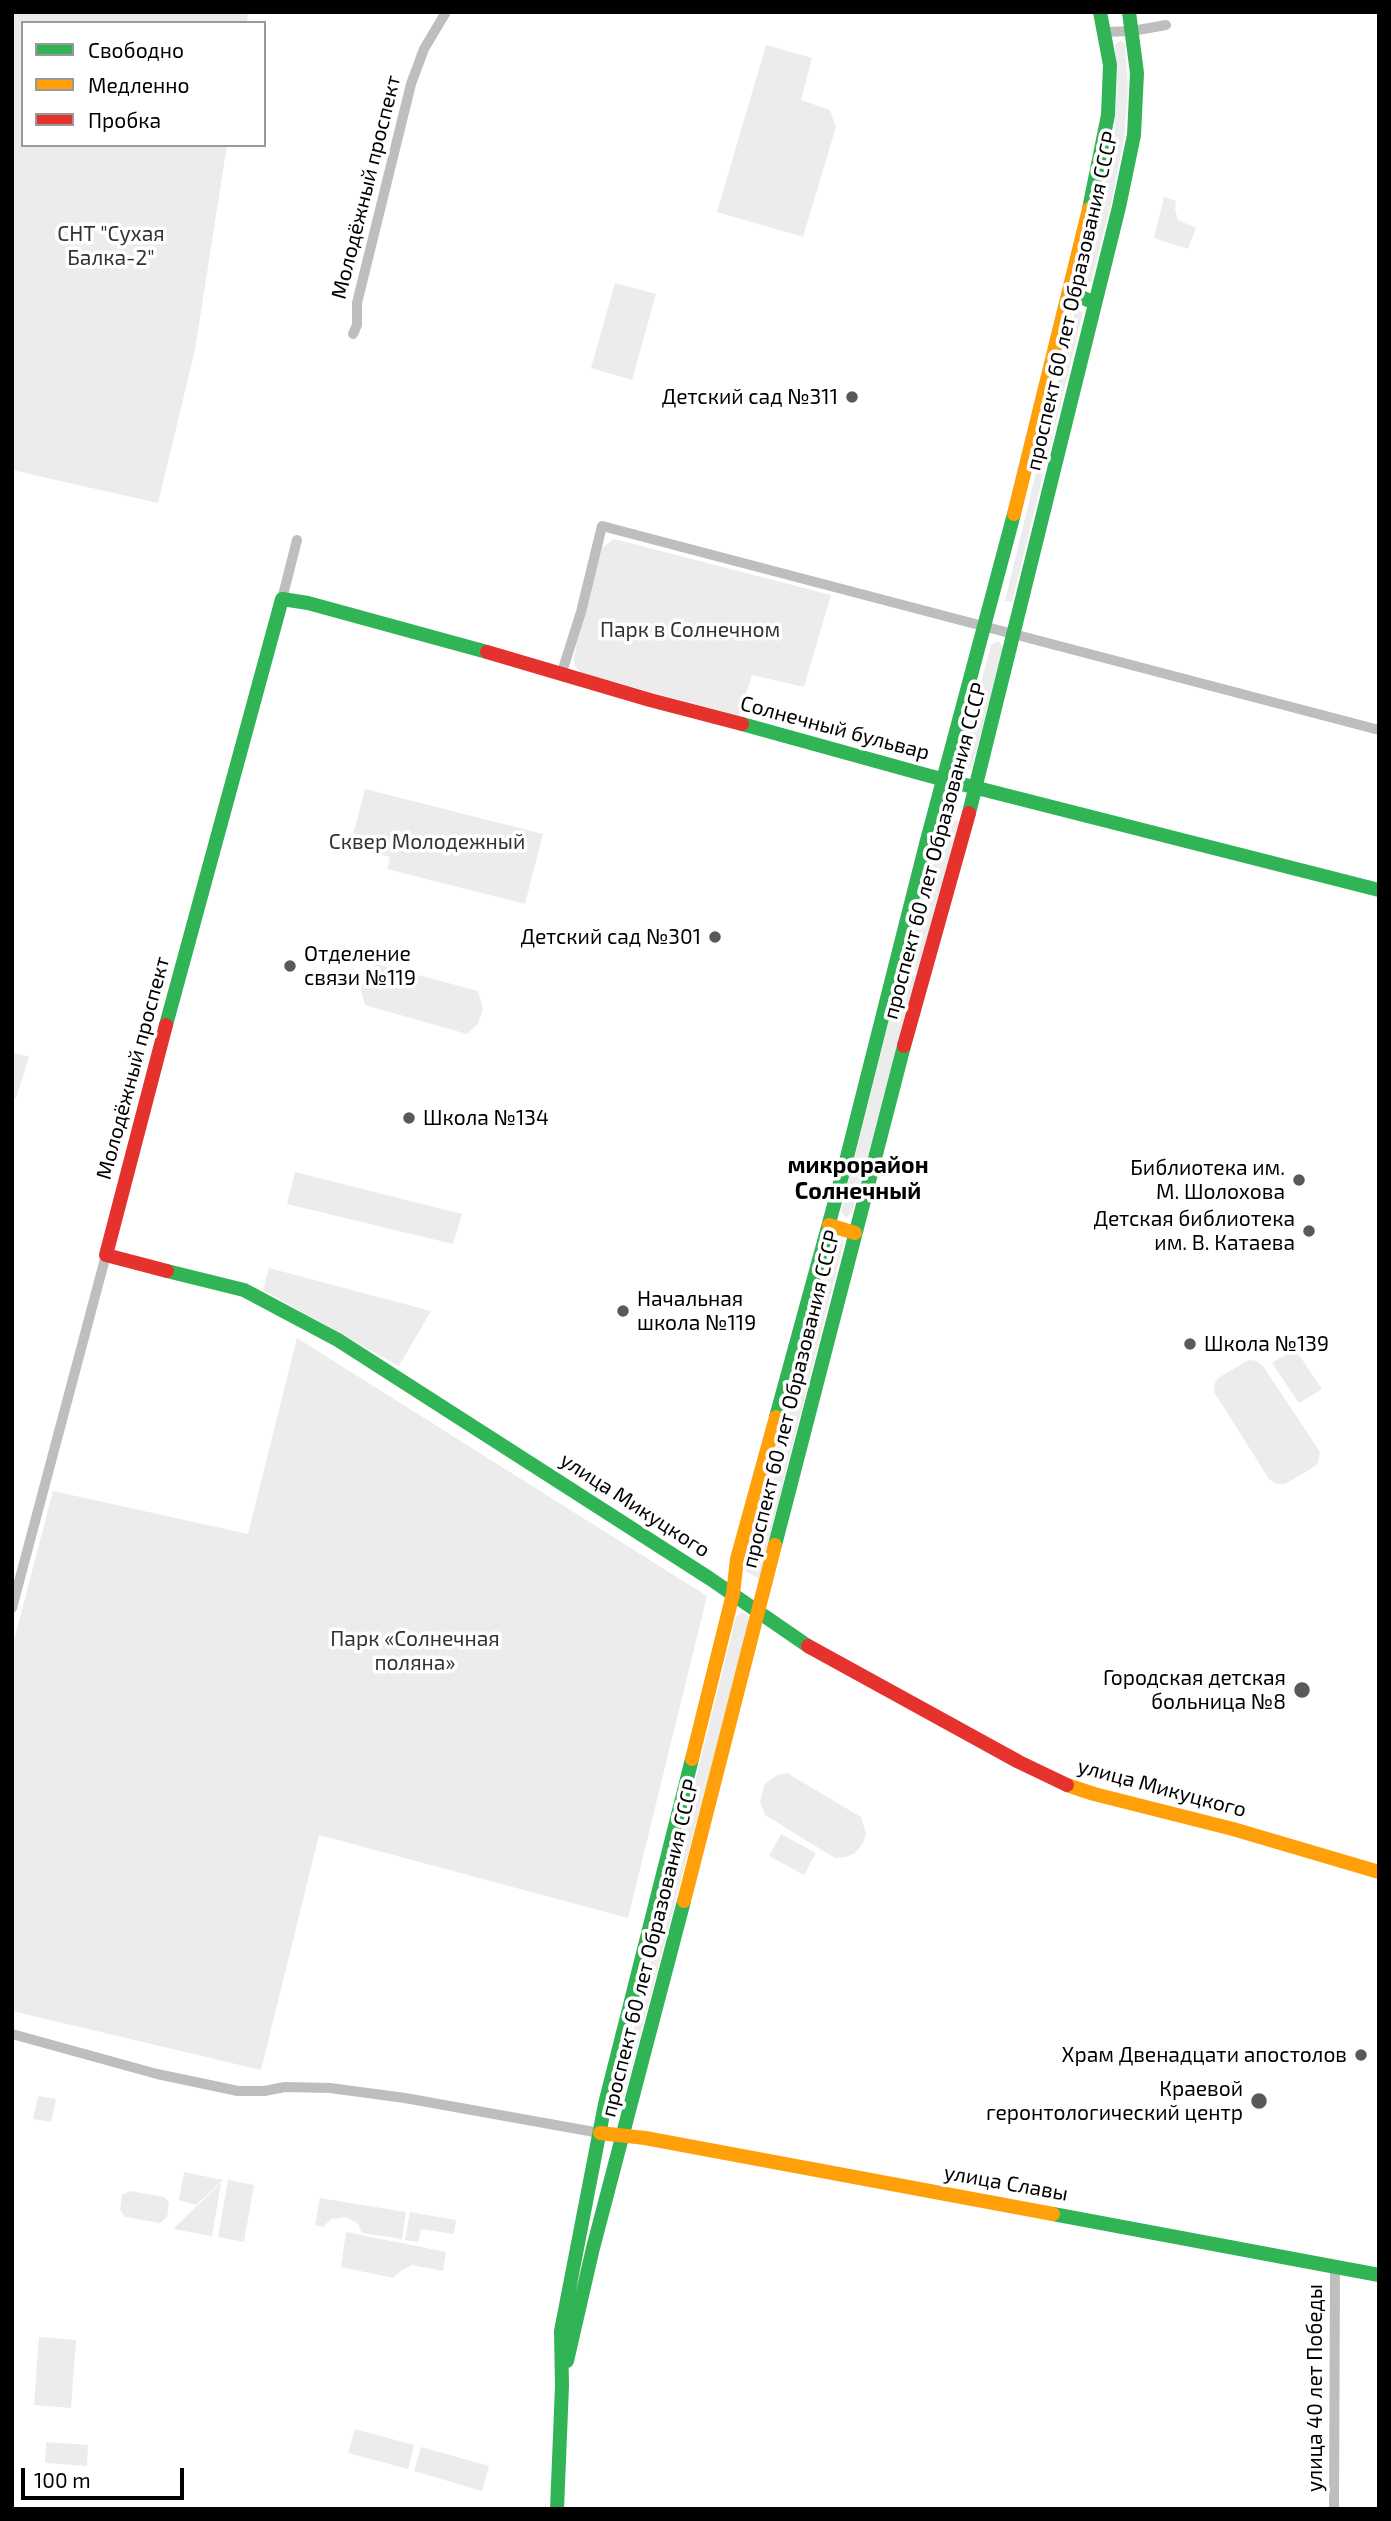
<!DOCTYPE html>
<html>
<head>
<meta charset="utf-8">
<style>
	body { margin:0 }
	#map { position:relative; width:1391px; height:2521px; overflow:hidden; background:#fff; font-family:"Exo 2",sans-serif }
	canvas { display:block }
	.frame { position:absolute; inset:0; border:14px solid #000; pointer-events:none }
	.legend { position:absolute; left:21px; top:21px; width:245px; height:126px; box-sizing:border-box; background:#fff; border:2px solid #999; margin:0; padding:9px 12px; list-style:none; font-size:21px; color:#000 }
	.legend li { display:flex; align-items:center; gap:14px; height:35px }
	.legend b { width:35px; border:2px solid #999 }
	.scale { position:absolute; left:21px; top:2468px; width:163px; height:32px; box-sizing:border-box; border:4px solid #000; border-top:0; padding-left:9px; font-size:21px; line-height:24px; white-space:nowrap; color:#000; -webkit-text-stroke:5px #fff; paint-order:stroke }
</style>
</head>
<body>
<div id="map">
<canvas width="1391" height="2521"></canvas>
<div class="frame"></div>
<ul class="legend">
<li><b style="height:9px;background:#30b455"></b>Свободно</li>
<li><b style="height:9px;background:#ff9f0a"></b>Медленно</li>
<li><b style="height:9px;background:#e5322d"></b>Пробка</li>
</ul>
<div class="scale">100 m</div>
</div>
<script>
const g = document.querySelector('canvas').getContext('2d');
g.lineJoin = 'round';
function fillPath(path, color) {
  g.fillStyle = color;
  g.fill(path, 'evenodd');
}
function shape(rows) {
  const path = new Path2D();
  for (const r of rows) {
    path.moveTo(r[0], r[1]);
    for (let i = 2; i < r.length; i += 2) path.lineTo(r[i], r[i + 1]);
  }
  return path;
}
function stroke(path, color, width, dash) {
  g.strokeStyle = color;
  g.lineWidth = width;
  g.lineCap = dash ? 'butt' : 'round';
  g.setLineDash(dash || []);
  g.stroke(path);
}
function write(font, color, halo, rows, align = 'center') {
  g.font = font + ' "Exo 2",sans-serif';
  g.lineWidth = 7;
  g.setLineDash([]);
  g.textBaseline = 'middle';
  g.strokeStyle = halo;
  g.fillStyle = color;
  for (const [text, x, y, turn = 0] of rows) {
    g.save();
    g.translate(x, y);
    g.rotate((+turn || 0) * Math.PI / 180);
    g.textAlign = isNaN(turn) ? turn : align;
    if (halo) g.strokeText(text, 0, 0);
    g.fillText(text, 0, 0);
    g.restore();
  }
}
fillPath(shape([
	[12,12,248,12,247,23,23,23,23,145,227,145,195,350,158,503,12,470],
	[1120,40,1125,44,1128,89,1124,139,1111,204,1089,289,1083,286,1083,279,1114,137,1117,89,1115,45],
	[766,45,812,58,801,100,830,110,836,127,803,237,717,212],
	[1164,197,1176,201,1175,209,1178,220,1196,228,1188,249,1154,238],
	[615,283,656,294,632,380,591,368],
	[1075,310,1083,312,1012,602,1005,601],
	[614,539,831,595,804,687,752,675,739,716,581,673,575,666,574,657,577,642,602,548],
	[998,641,1003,647,973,764,970,769,964,769,960,760,991,645],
	[365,789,543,834,525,904,387,869,390,857,350,847],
	[940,817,959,821,918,971,902,967],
	[377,964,478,991,483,1009,478,1024,467,1034,365,1005,361,992,363,979,366,973],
	[901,973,917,977,866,1163,854,1160],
	[12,1052,29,1057,16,1099,12,1097],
	[852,1166,864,1170,852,1212,846,1218,841,1211],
	[295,1172,462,1214,453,1244,287,1204],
	[839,1238,843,1240,843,1245,759,1579,745,1571,746,1565,831,1246,834,1240],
	[269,1268,431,1311,399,1366,263,1290],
	[297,1338,707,1596,628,1918,319,1835,261,2070,12,2011,12,1648,53,1491,248,1534],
	[1295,1349,1322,1389,1299,1403,1272,1363],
	[1249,1360,1257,1361,1263,1366,1320,1452,1318,1463,1314,1467,1285,1484,1276,1484,1269,1479,1214,1392,1215,1383,1218,1378],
	[742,1613,747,1614,749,1622,624,2097,618,2102,617,2097,736,1617],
	[787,1773,861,1817,866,1834,863,1843,855,1853,846,1857,835,1858,765,1815,760,1802,764,1785,777,1775],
	[781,1834,816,1853,804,1875,769,1856],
	[38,2096,56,2099,51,2122,33,2119],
	[184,2172,223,2180,196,2205,179,2200],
	[228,2180,254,2185,244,2242,218,2237],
	[221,2183,212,2236,173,2229],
	[130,2191,164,2197,169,2203,167,2217,160,2223,125,2217,120,2210,122,2195],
	[320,2198,406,2212,402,2239,362,2233,358,2224,346,2217,331,2219,323,2227,315,2225],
	[410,2212,456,2220,454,2234,421,2229,418,2242,405,2240],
	[346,2232,446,2252,443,2271,412,2265,402,2270,393,2278,341,2267],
	[39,2337,76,2340,71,2408,34,2405],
	[355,2429,414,2445,408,2469,348,2453],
	[46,2442,88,2445,87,2466,45,2463],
	[421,2447,489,2466,482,2491,414,2471]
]), '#ececec');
stroke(shape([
	[1105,32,1132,31,1166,25],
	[353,334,357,325,357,303,411,84,424,49,446,12],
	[282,599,297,540],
	[562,672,581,612,602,526,1379,730],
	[12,1608,106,1255],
	[12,2034,157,2074,238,2091,264,2091,285,2087,330,2088,405,2098,600,2133],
	[1334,2509,1335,2266]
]), '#bebebe', 10);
stroke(shape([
	[1089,209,1108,115,1110,65,1100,12],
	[1069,292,1095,303],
	[742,724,930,776,1379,890],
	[969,813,1119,207,1134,135,1137,73,1129,12],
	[166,1025,282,599,308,603,487,652],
	[167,1271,244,1290,338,1340,709,1578,808,1646],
	[776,1417,846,1161,926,844,1014,514],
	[775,1545,904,1046],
	[1053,2214,1379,2275],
	[567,2361,593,2248,684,1901],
	[557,2509,562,2386,561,2331,605,2104,692,1759]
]), '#30b455', 14);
stroke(shape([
	[1014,514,1089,209],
	[829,1225,855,1233],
	[692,1759,733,1594,737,1559,776,1417],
	[1067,1785,1094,1794,1233,1829,1379,1872],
	[684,1901,775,1545],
	[600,2133,645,2138,1053,2214]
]), '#ff9f0a', 14);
stroke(shape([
	[487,652,650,700,742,724],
	[166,1025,106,1255,167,1271],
	[904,1046,969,813],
	[808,1646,1019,1762,1067,1785]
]), '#e5322d', 14);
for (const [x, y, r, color] of [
	[852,397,7,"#595959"],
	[715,937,7,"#595959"],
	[290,966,7,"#595959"],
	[409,1118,7,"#595959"],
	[1299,1180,7,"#595959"],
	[1309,1231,7,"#595959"],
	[623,1311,7,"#595959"],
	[1190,1344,7,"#595959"],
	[1302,1690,9,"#595959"],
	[1361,2055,7,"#595959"],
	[1259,2101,9,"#595959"]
]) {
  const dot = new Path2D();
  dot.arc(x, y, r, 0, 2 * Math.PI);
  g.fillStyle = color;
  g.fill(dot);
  stroke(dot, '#fff', 2.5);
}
write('21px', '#000', '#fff', [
	["Молодёжный проспект",366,187,-76],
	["проспект 60 лет Образования СССР",1072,301,-77],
	["Солнечный бульвар",835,728,15],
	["проспект 60 лет Образования СССР",935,851,-75],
	["Молодёжный проспект",133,1068,-75],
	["проспект 60 лет Образования СССР",791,1399,-76],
	["улица Микуцкого",635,1505,33],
	["улица Микуцкого",1162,1788,15],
	["проспект 60 лет Образования СССР",650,1948,-76],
	["улица Славы",1006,2183,10],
	["улица 40 лет Победы",1315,2388,-90]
]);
write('21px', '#333', '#fff', [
	["СНТ \"Сухая",111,234],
	["Балка-2\"",111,258],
	["Парк в Солнечном",690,630],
	["Сквер Молодежный",427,842],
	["Парк «Солнечная",415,1639],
	["поляна»",415,1663]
]);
write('21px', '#000', '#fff', [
	["Детский сад №311",838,397],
	["Детский сад №301",701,937],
	["Отделение",304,954,"left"],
	["связи №119",304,978,"left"],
	["Школа №134",423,1118,"left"],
	["Библиотека им.",1285,1168],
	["М. Шолохова",1285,1192],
	["Детская библиотека",1295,1219],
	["им. В. Катаева",1295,1243],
	["Начальная",637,1299,"left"],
	["школа №119",637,1323,"left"],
	["Школа №139",1204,1344,"left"],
	["Городская детская",1286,1678],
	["больница №8",1286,1702],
	["Храм Двенадцати апостолов",1347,2055],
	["Краевой",1243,2089],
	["геронтологический центр",1243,2113]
], 'right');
write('bold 23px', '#000', '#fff', [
	["микрорайон",858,1165],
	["Солнечный",858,1191]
]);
</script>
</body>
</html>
